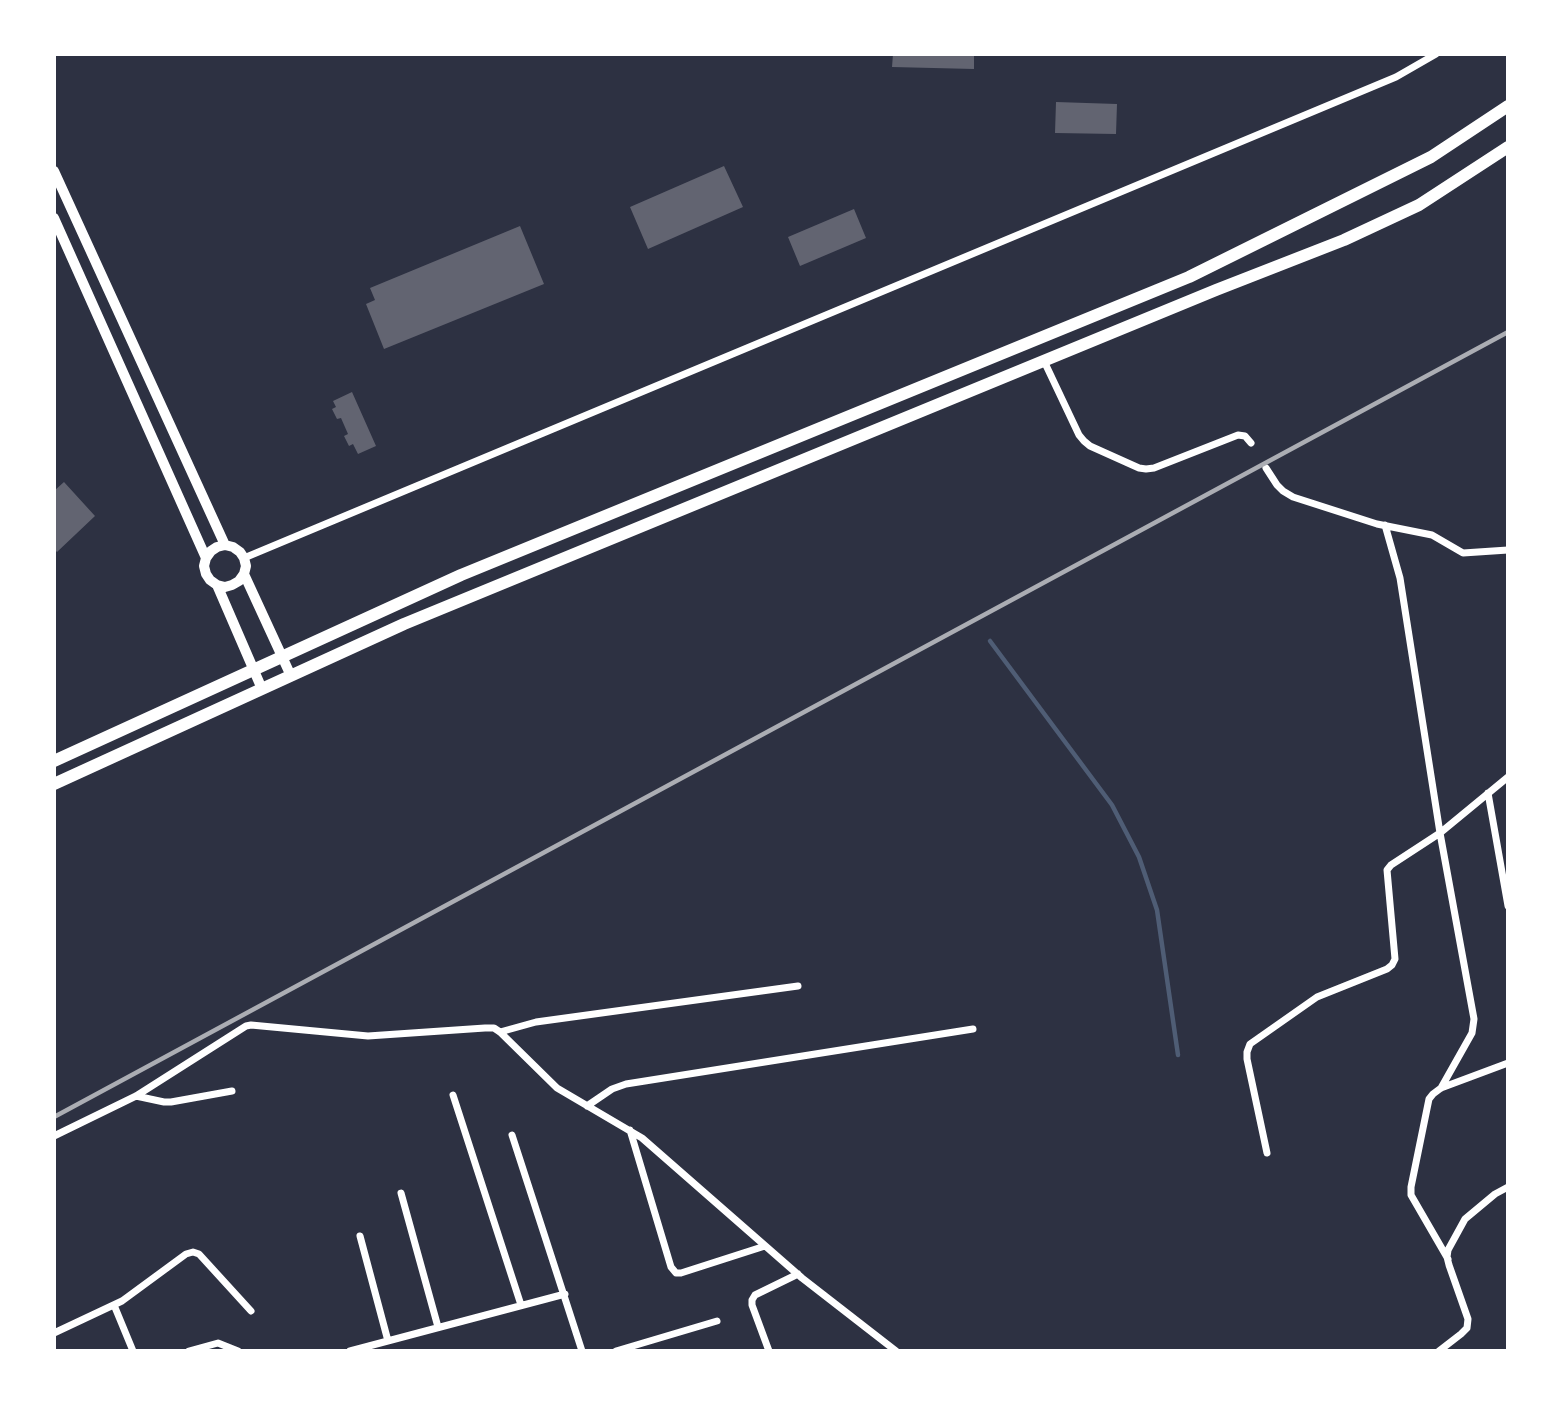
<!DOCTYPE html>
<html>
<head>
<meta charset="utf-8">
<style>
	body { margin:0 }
	#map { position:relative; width:1562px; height:1405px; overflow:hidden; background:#2d3142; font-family:"PT Sans Narrow",sans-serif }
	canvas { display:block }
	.frame { position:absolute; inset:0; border:56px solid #fff; pointer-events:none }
</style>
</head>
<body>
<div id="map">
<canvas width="1562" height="1405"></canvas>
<div class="frame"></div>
</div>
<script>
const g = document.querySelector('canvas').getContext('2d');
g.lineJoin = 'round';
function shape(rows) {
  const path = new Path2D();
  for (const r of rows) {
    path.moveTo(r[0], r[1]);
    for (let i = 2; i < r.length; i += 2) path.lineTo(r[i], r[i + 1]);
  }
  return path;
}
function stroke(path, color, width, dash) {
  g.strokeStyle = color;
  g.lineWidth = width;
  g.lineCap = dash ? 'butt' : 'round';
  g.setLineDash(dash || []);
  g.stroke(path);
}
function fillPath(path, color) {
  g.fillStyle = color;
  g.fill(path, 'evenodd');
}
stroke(shape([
	[990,641,1112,805,1139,857,1157,910,1178,1055]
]), '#4f5d75', 4.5);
fillPath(shape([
	[893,54,974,54,974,69,892,67],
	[1056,102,1117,104,1116,134,1055,133],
	[724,166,743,207,648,249,630,207],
	[854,209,866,238,800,266,788,237],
	[520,226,544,284,384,349,366,304,375,300,370,288],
	[352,392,376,446,358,454,353,444,349,446,344,436,348,434,341,418,337,419,332,409,336,407,333,401],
	[64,482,95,516,57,552,54,549,54,491]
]), '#626471');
stroke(shape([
	[1044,361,1079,435,1084,441,1090,446,1139,468,1146,469,1154,468,1238,435,1245,436,1251,443],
	[1266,468,1277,485,1283,491,1293,497,1377,524,1432,535,1463,553,1508,550],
	[1385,525,1400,578,1440,833,1474,1019,1472,1033,1441,1088],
	[244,558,1396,77,1436,54],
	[1488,793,1508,906],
	[500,1032,536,1022,798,986],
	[453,1095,521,1305],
	[136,1096,164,1102,171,1102,232,1091],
	[587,1106,612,1089,626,1084,973,1029],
	[630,1130,671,1267,676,1273,681,1273,765,1246],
	[512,1135,582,1351],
	[54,1136,136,1096,246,1026,251,1025,368,1036,485,1028,494,1028,500,1032,557,1088,642,1138,802,1278,896,1351],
	[1267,1153,1247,1059,1247,1052,1250,1044,1317,997,1387,969,1392,965,1395,959,1387,870,1391,865,1440,833,1508,777],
	[401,1193,438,1327],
	[360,1236,388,1341],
	[1448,1259,1411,1195,1411,1187,1429,1099,1433,1094,1441,1088,1508,1063],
	[114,1305,133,1351],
	[54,1333,122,1301,186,1254,193,1252,199,1254,251,1311],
	[189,1351,218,1343,238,1351],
	[350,1351,565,1294],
	[616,1351,717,1321],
	[769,1351,752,1305,752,1300,755,1295,798,1274],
	[1439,1351,1461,1334,1467,1328,1468,1319,1449,1265,1447,1257,1448,1250,1465,1219,1495,1194,1508,1187]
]), '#fff', 7);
stroke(shape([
	[54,171,225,545],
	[54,218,206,558],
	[244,574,291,676],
	[217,585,225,587,232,585,239,581,244,574,246,566,244,558,240,552,233,547,225,545,217,547,211,551,206,558,204,566,206,574,210,580,217,585,262,689]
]), '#fff', 10);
stroke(shape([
	[54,761,461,575,1189,277,1431,157,1508,106],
	[54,784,404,624,1216,290,1344,240,1419,205,1508,147]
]), '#fff', 12);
stroke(shape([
	[54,1117,1508,332]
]), '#abadb3', 4.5);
</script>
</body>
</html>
